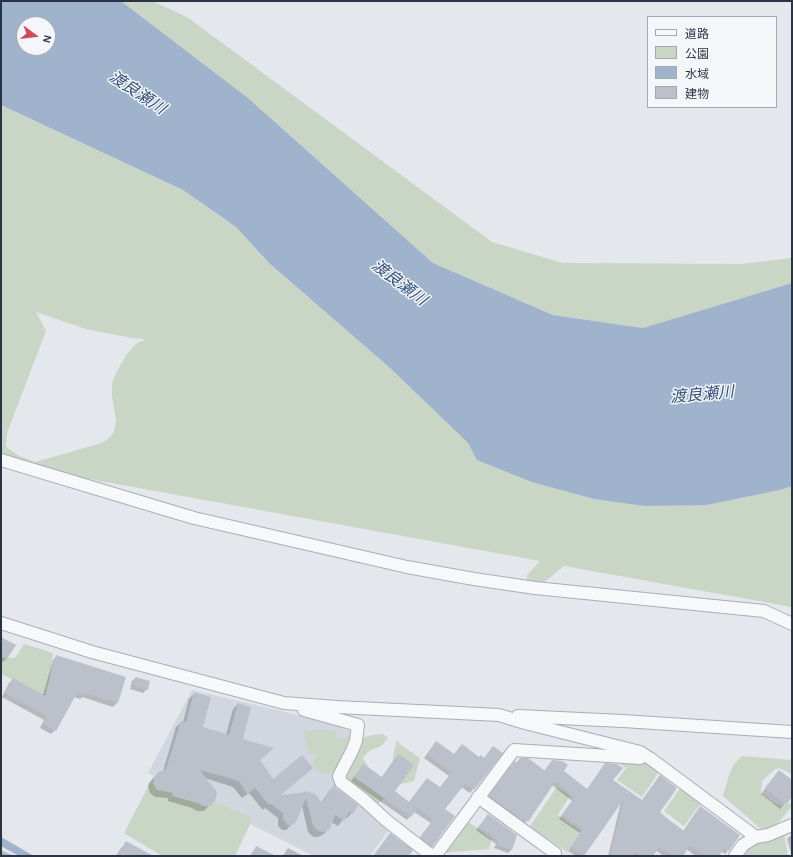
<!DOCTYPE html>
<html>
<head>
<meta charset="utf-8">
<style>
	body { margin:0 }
	#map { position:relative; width:793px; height:857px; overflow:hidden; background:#e4e7ec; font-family:Karla,"Noto Sans JP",sans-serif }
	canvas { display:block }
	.frame { position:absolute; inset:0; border:2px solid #2b3445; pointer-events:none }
	.legend { position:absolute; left:647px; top:16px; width:130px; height:92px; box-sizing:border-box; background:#f4f6f9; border:1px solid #a4a8b1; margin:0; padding:5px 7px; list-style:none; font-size:12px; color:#2b3445 }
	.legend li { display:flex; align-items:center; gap:8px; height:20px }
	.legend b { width:20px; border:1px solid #a4a8b1 }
	.north { position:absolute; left:16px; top:16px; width:40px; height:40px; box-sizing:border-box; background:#f4f6f9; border:1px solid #a4a8b1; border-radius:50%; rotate:105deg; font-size:11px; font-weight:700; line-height:16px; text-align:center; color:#2b3445 }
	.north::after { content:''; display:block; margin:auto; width:14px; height:18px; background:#d1495b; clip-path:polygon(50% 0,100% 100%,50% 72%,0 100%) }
</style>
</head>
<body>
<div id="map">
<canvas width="793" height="857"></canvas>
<div class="frame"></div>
<ul class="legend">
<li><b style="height:5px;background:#f7f8fa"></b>道路</li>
<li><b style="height:11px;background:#c9d6c5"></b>公園</li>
<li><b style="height:11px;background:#9fb4cc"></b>水域</li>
<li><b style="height:11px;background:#bbc0ca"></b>建物</li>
</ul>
<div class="north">N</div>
</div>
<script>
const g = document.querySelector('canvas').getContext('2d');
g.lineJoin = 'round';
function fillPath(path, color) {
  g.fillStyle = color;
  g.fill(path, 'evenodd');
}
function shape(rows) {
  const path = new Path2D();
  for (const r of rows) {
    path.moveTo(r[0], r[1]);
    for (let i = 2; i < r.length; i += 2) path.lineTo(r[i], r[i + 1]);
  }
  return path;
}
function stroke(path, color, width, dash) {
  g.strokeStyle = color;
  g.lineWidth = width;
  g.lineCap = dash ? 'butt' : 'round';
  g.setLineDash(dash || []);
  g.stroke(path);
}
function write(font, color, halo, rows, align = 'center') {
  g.font = font + ' Karla,"Noto Sans JP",sans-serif';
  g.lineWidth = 3;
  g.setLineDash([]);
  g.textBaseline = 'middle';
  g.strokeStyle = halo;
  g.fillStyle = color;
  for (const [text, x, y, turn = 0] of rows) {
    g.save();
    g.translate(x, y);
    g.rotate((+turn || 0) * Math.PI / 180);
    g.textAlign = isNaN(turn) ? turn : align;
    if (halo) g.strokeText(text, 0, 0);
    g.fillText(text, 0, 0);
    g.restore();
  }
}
fillPath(shape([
	[192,690,324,721,353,732,335,779,390,828,370,856,314,856,148,773]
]), '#d2d6de');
fillPath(shape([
	[121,1,152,1,187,17,492,242,563,263,741,264,792,258,792,283,643,328,553,315,433,263,248,98],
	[1,105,183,190,236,227,269,263,390,368,468,443,478,460,707,505,780,490,792,486,792,607,564,566,542,584,527,582,527,575,540,561,1,463],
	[36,312,86,329,132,338,146,339,136,344,127,354,116,373,112,384,112,396,116,421,114,432,108,439,102,443,35,462,19,456,6,447,7,433,46,331],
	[24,644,53,653,48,693,44,696,1,674,1,658,15,658],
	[304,730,325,730,335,732,338,740,350,736,362,738,372,735,383,734,388,738,381,746,369,751,363,758,368,767,386,781,393,768,393,756,397,740,401,745,420,758,414,781,392,786,385,797,378,804,353,784,334,772,323,774,313,768,316,755,308,752],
	[742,756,792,760,792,774,779,768,774,770,762,781,761,793,779,806,790,803,792,804,792,806,775,827,761,829,723,796,730,772,734,764],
	[613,759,649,763,659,772,642,797,617,780,626,768],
	[153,777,253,818,235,856,162,856,124,833],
	[557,787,570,796,558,815,581,831,567,852,530,826],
	[681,787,702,802,684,826,664,811],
	[466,820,492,839,489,849,441,853],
	[784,834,788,856,741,856,757,843]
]), '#c9d6c5');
fillPath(shape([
	[1,1,121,1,248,98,433,263,553,315,643,328,792,283,792,486,780,490,707,505,645,506,594,499,532,482,477,460,468,443,390,368,269,263,236,227,183,190,1,105],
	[24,24,48,24,48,48,24,48],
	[1,837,34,856,19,856,1,846]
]), '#9fb4cc');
fillPath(shape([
	[1,640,7,658,3,662,1,661],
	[57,656,125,678,117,703,113,707,82,697,80,699,74,697,55,730,51,734,40,728,44,720,2,697,9,683,13,679,43,695,53,660],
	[136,678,147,689,143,693,130,689,132,681],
	[195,693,202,728,226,735,233,709,238,704,242,739,259,761,279,796,303,793,305,792,315,795,321,803,329,791,334,786,352,813,347,818,345,817,338,826,331,822,329,828,324,834,318,837,315,837,312,836,308,832,302,806,295,821,286,830,282,830,278,826,278,818,265,808,263,810,249,793,242,798,233,787,205,778,214,800,204,811,197,811,192,808,168,801,168,798,155,797,150,793,148,786,149,783,159,772,163,771,176,727,182,722,183,722,189,699],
	[433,746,454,755,479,758,484,759,493,747,501,753,470,793,461,787,444,809,432,846,428,850,418,841,431,823,414,812,407,820,351,781,363,765,381,778,395,759,393,791,409,802,427,779,440,788,449,776,424,758],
	[552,761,563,771,587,790,612,780,659,812,683,831,697,811,728,850,725,854,721,851,717,856,696,856,686,849,682,856,664,856,655,850,651,856,608,856,621,802,584,856,576,856,568,851,580,833,559,819,572,801,552,785,523,825,487,799,511,766,544,771],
	[774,777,792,782,792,795,780,809,761,794],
	[488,815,512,849,508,853,494,848,496,844,476,830],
	[791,835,792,835,792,856,787,839],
	[126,843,150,856,116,856,121,848],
	[256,847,274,856,250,856],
	[288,848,303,856,283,856],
	[1,850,12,855,11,856,1,856]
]), '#0003');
fillPath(shape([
	[1,637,16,645,7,659,1,655],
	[56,655,126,677,118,703,85,693,85,695,77,693,56,731,43,724,47,716,5,693,13,678,45,696],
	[135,677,150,681,148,690,133,685],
	[194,692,211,697,203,727,229,735,238,703,251,707,243,739,274,748,260,760,273,779,302,755,313,768,281,795,305,792,305,791,315,794,322,803,334,784,336,788,358,805,353,814,350,811,344,821,335,815,330,829,324,832,318,831,313,826,306,798,296,822,292,825,288,825,283,820,283,813,271,804,269,805,255,788,247,794,239,781,200,770,216,791,217,794,215,801,210,806,203,806,198,803,172,796,173,793,157,790,153,784,154,777,159,772,166,769,181,721,186,722],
	[436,741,454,754,462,744,479,757,481,755,484,758,493,746,503,753,474,790,465,784,445,809,455,816,432,847,420,837,433,820,418,808,411,817,354,777,363,764,382,777,398,754,414,765,395,791,409,802,427,778,440,787,452,772,427,754],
	[520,758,528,758,545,771,552,760,562,761,568,765,564,771,587,789,605,763,617,764,623,768,613,780,642,800,660,775,677,788,660,812,666,818,684,831,700,806,740,835,729,851,725,848,719,856,704,856,690,845,683,856,673,856,659,847,653,856,641,856,635,852,632,856,610,856,624,799,584,856,571,847,583,829,562,815,575,797,555,782,528,822,523,818,522,820,489,795,515,761,516,763],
	[779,770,792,780,792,797,786,805,765,788],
	[488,814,517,835,512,850,497,845,498,840,479,827],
	[390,833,413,850,409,856,373,856],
	[126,841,153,856,118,856],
	[256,846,276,856,251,856]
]), '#bbc0ca');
const minor = shape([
	[1,460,194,518,407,567,474,579,535,588,764,611,792,624],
	[1,623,92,652,284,703,337,707,499,715,525,723,640,752,651,759,756,837],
	[304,710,358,725,356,741,352,751,339,776,341,782,364,800,387,821,432,856],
	[518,716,623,721,792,732],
	[478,797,555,853],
	[435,856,514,750,640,758],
	[735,856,743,845,756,837,768,835,792,825]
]);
stroke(minor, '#a9aeb7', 14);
stroke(minor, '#f7f8fa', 12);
write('italic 16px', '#34527a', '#f4f6f9', [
	["渡良瀬川",137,93,34],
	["渡良瀬川",399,283,37],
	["渡良瀬川",702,395,-5]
]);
</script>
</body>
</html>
